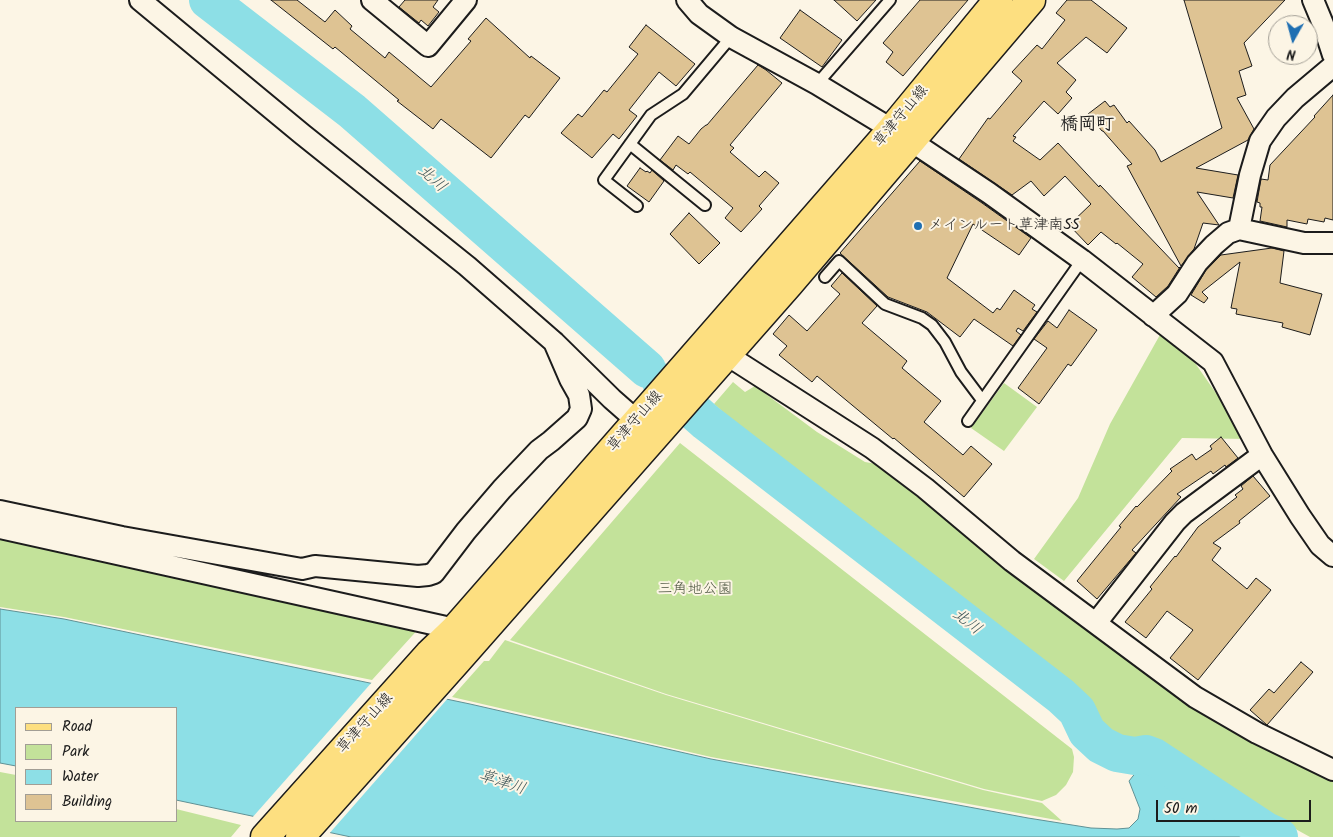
<!DOCTYPE html>
<html>
<head>
<meta charset="utf-8">
<style>
	body { margin:0 }
	#map { position:relative; width:1333px; height:837px; overflow:hidden; background:#fcf5e5; font-family:Kalam,sans-serif }
	canvas { display:block }
	.legend { position:absolute; left:15px; top:707px; width:162px; height:115px; box-sizing:border-box; background:#fcf5e5; border:1px solid #a29e95; margin:0; padding:6px 9px; list-style:none; font-size:15px; color:#1c1c1c }
	.legend li { display:flex; align-items:center; gap:10px; height:25px }
	.legend b { width:25px; border:1px solid #a29e95 }
	.north { position:absolute; left:1268px; top:15px; width:50px; height:50px; box-sizing:border-box; background:#fcf5e5; border:1px solid #a29e95; border-radius:50%; rotate:187deg; font-size:14px; font-weight:700; line-height:20px; text-align:center; color:#1c1c1c }
	.north::after { content:''; display:block; margin:auto; width:18px; height:22px; background:#1f6fb2; clip-path:polygon(50% 0,100% 100%,50% 72%,0 100%) }
	.scale { position:absolute; left:1156px; top:800px; width:155px; height:22px; box-sizing:border-box; border:2px solid #1c1c1c; border-top:0; padding-left:6px; font-size:15px; line-height:18px; white-space:nowrap; color:#1c1c1c; -webkit-text-stroke:4px #fcf5e5; paint-order:stroke }
</style>
</head>
<body>
<div id="map">
<canvas width="1333" height="837"></canvas>
<ul class="legend">
<li><b style="height:6px;background:#fddf80"></b>Road</li>
<li><b style="height:14px;background:#c3e29a"></b>Park</li>
<li><b style="height:14px;background:#8ddfe6"></b>Water</li>
<li><b style="height:14px;background:#dec393"></b>Building</li>
</ul>
<div class="north">N</div>
<div class="scale">50 m</div>
</div>
<script>
const g = document.querySelector('canvas').getContext('2d');
g.lineJoin = 'round';
function fillPath(path, color) {
  g.fillStyle = color;
  g.fill(path, 'evenodd');
}
function shape(rows) {
  const path = new Path2D();
  for (const r of rows) {
    path.moveTo(r[0], r[1]);
    for (let i = 2; i < r.length; i += 2) path.lineTo(r[i], r[i + 1]);
  }
  return path;
}
function stroke(path, color, width, dash) {
  g.strokeStyle = color;
  g.lineWidth = width;
  g.lineCap = dash ? 'butt' : 'round';
  g.setLineDash(dash || []);
  g.stroke(path);
}
function write(font, color, halo, rows, align = 'center') {
  g.font = font + ' Kalam,"Klee One",sans-serif';
  g.lineWidth = 4;
  g.setLineDash([]);
  g.textBaseline = 'middle';
  g.strokeStyle = halo;
  g.fillStyle = color;
  for (const [text, x, y, turn = 0] of rows) {
    g.save();
    g.translate(x, y);
    g.rotate((+turn || 0) * Math.PI / 180);
    g.textAlign = isNaN(turn) ? turn : align;
    if (halo) g.strokeText(text, 0, 0);
    g.fillText(text, 0, 0);
    g.restore();
  }
}
fillPath(shape([
	[1161,333,1195,363,1248,439,1182,438,1064,581,1034,559,1078,498,1110,424],
	[733,382,745,392,755,386,817,432,865,462,882,465,1297,763,1333,780,1333,837,1310,837,1194,773,1152,745,1136,747,1117,746,1101,735,1081,701,1023,658,1007,641,960,606,866,528,772,455,714,404],
	[1004,383,1037,407,1004,451,971,428],
	[680,443,1072,749,1074,757,1073,772,1066,785,1056,795,1042,801,984,789,666,694,510,640],
	[0,534,422,625,372,680,64,617,0,607],
	[505,640,666,695,983,790,1042,803,1062,821,711,757,452,697,484,661,489,661],
	[0,772,16,775,16,821,176,821,176,809,241,825,231,837,0,837]
]), '#c3e29a');
const water = shape([
	[0,609,64,619,470,704,711,759,1028,818,1091,828,1117,829,1129,828,1138,819,1140,809,1129,781,1141,766,1157,753,1194,780,1239,808,1295,837,351,837,176,800,176,708,16,708,16,766,0,763,0,609]
]);
fillPath(water, '#8ddfe6');
stroke(water, '#609195', 1);
fillPath(shape([
	[373,681,449,697,328,835,251,819]
]), '#fcf5e5');
stroke(shape([
	[208,0,352,111,647,369],
	[661,382,706,422,1061,696,1077,711,1087,732,1101,745,1117,753,1135,756,1146,754,1154,757,1266,831,1279,837]
]), '#8ddfe6', 38);
const building = shape([
	[271,0,297,0,325,22,335,10,352,26,350,29,385,58,389,52,431,87,471,41,468,39,486,18,530,58,531,56,560,78,529,118,525,115,491,158,441,119,433,129,397,101,399,100,335,47,333,49,271,0],
	[405,0,438,0,433,7,439,12,428,26,421,20,419,23,399,7,405,0],
	[834,0,876,0,857,21,834,0],
	[920,0,968,0,903,76,886,62,893,52,883,43,920,0],
	[1067,0,1091,0,1127,28,1107,53,1086,37,1057,63,1076,80,1066,92,1072,98,1058,114,1044,101,1013,136,1016,137,1013,141,1040,160,1058,143,1099,187,1100,185,1179,268,1180,267,1168,286,1156,297,1132,277,1143,264,1117,243,1116,244,1101,232,1088,245,1069,225,1091,204,1065,176,1044,196,1031,181,1012,195,959,159,988,118,990,119,1022,81,1012,72,1037,45,1042,49,1065,20,1056,13,1067,0],
	[1184,0,1285,0,1244,43,1252,66,1239,71,1246,95,1237,98,1254,129,1248,140,1196,168,1238,175,1233,198,1197,192,1219,225,1203,223,1194,249,1181,266,1127,166,1132,164,1103,131,1102,131,1088,114,1105,101,1110,107,1114,105,1127,123,1129,121,1155,150,1161,162,1222,128,1184,0],
	[800,10,842,40,822,67,780,38,800,10],
	[646,25,695,64,676,86,659,72,629,110,637,116,619,139,613,134,592,158,561,133,578,114,582,117,604,90,607,92,638,54,629,47,646,25],
	[758,65,766,70,782,83,730,145,734,148,730,152,759,177,765,171,779,183,759,206,762,209,741,232,725,218,733,208,690,172,688,174,676,165,673,170,660,160,678,136,689,144,701,129,706,125,707,125,758,65],
	[1333,95,1333,220,1325,218,1324,222,1308,219,1307,224,1287,220,1287,227,1260,221,1262,207,1260,207,1260,203,1257,202,1261,179,1268,180,1270,165,1315,117,1314,116,1333,95],
	[920,161,982,203,1031,238,1019,255,973,224,947,278,993,313,997,308,1000,310,1014,290,1035,305,1032,309,1037,312,1023,331,1018,328,1016,331,1021,335,1013,346,974,319,960,337,927,312,888,297,840,253,920,161],
	[640,168,646,172,647,171,650,173,652,170,664,181,649,202,627,186,640,168],
	[689,213,720,243,699,264,670,234,689,213],
	[1272,248,1284,251,1280,283,1322,294,1310,335,1282,327,1283,323,1236,314,1237,309,1231,308,1240,262,1202,292,1208,298,1204,303,1191,295,1206,270,1221,255,1272,248],
	[842,273,877,306,862,323,907,361,902,368,941,401,924,422,963,455,971,446,992,464,964,497,894,438,893,439,817,376,812,382,779,355,787,346,773,334,789,315,807,331,840,294,831,286,842,273],
	[1069,310,1097,330,1071,366,1068,364,1039,404,1018,388,1047,348,1034,339,1048,321,1057,328,1069,310],
	[1221,437,1238,458,1226,467,1225,465,1213,474,1211,471,1177,494,1181,497,1132,550,1136,553,1097,599,1077,581,1121,527,1119,526,1136,506,1137,507,1172,471,1170,469,1192,454,1196,460,1212,449,1210,446,1221,437],
	[1253,476,1270,496,1239,521,1240,523,1213,543,1221,548,1212,560,1247,589,1256,578,1271,590,1198,680,1170,658,1193,630,1167,611,1146,638,1125,622,1152,589,1150,587,1175,556,1176,557,1198,527,1237,497,1235,495,1243,489,1241,486,1253,476],
	[1301,662,1313,672,1267,725,1250,710,1269,689,1274,693,1301,662]
]);
fillPath(building, '#dec393');
stroke(building, '#1c1c1c', 1);
const service = shape([
	[817,84,890,0],
	[630,144,705,205],
	[637,206,604,180,651,115,683,94,731,37],
	[825,277,839,261,885,304,922,318,932,325,945,342,961,372,982,400],
	[968,421,1082,260]
]);
const minor = shape([
	[140,0,302,134,467,266,554,342,612,399,637,421],
	[372,0,428,46,466,0],
	[687,0,699,14,731,37,817,84,911,141,989,193,1082,260,1213,362,1262,455,1300,516,1320,545,1333,556],
	[1313,0,1323,24,1333,55],
	[1239,229,1250,175,1260,141,1276,118,1295,98,1333,66],
	[1153,316,1177,294,1197,263,1214,245,1228,233,1239,229,1304,243,1333,243],
	[727,355,872,448,925,488,1012,561,1195,697,1257,733,1333,770],
	[0,511,122,537,302,569,315,566,418,576,428,575,434,573,466,531,502,489,539,450,551,441,577,418,581,409,579,395,570,379,554,342],
	[0,528,455,629],
	[1096,623,1175,522,1184,513,1262,455]
]);
const primary = shape([
	[265,837,429,654,455,629,637,421,892,129,998,0],
	[300,837,457,661,789,284,1031,0]
]);
stroke(service, '#1c1c1c', 14);
stroke(minor, '#1c1c1c', 24);
stroke(primary, '#1c1c1c', 31);
stroke(service, '#fcf5e5', 10);
stroke(minor, '#fcf5e5', 20);
stroke(primary, '#fddf80', 28);
for (const [x, y, r, color] of [
	[918,226,5,"#1f6fb2"]
]) {
  const dot = new Path2D();
  dot.arc(x, y, r, 0, 2 * Math.PI);
  g.fillStyle = color;
  g.fill(dot);
  stroke(dot, '#fcf5e5', 2);
}
write('15px', '#1c1c1c', '#fcf5e5', [
	["草津守山線",902,117,-50],
	["草津守山線",636,422,-49],
	["草津守山線",366,724,-48]
]);
write('15px', '#1c1c1c', '#fcf5e5', [
	["メインルート草津南SS",928,226]
], 'left');
write('15px', '#4e5742', '#fcf5e5', [
	["三角地公園",695,590]
]);
write('italic 16px', '#3e5659', '#fcf5e5', [
	["北川",431,180,41],
	["北川",966,623,38],
	["草津川",502,784,18]
]);
write('bold 18px', '#1c1c1c', '#fcf5e5', [
	["橋岡町",1087,126]
]);
</script>
</body>
</html>
